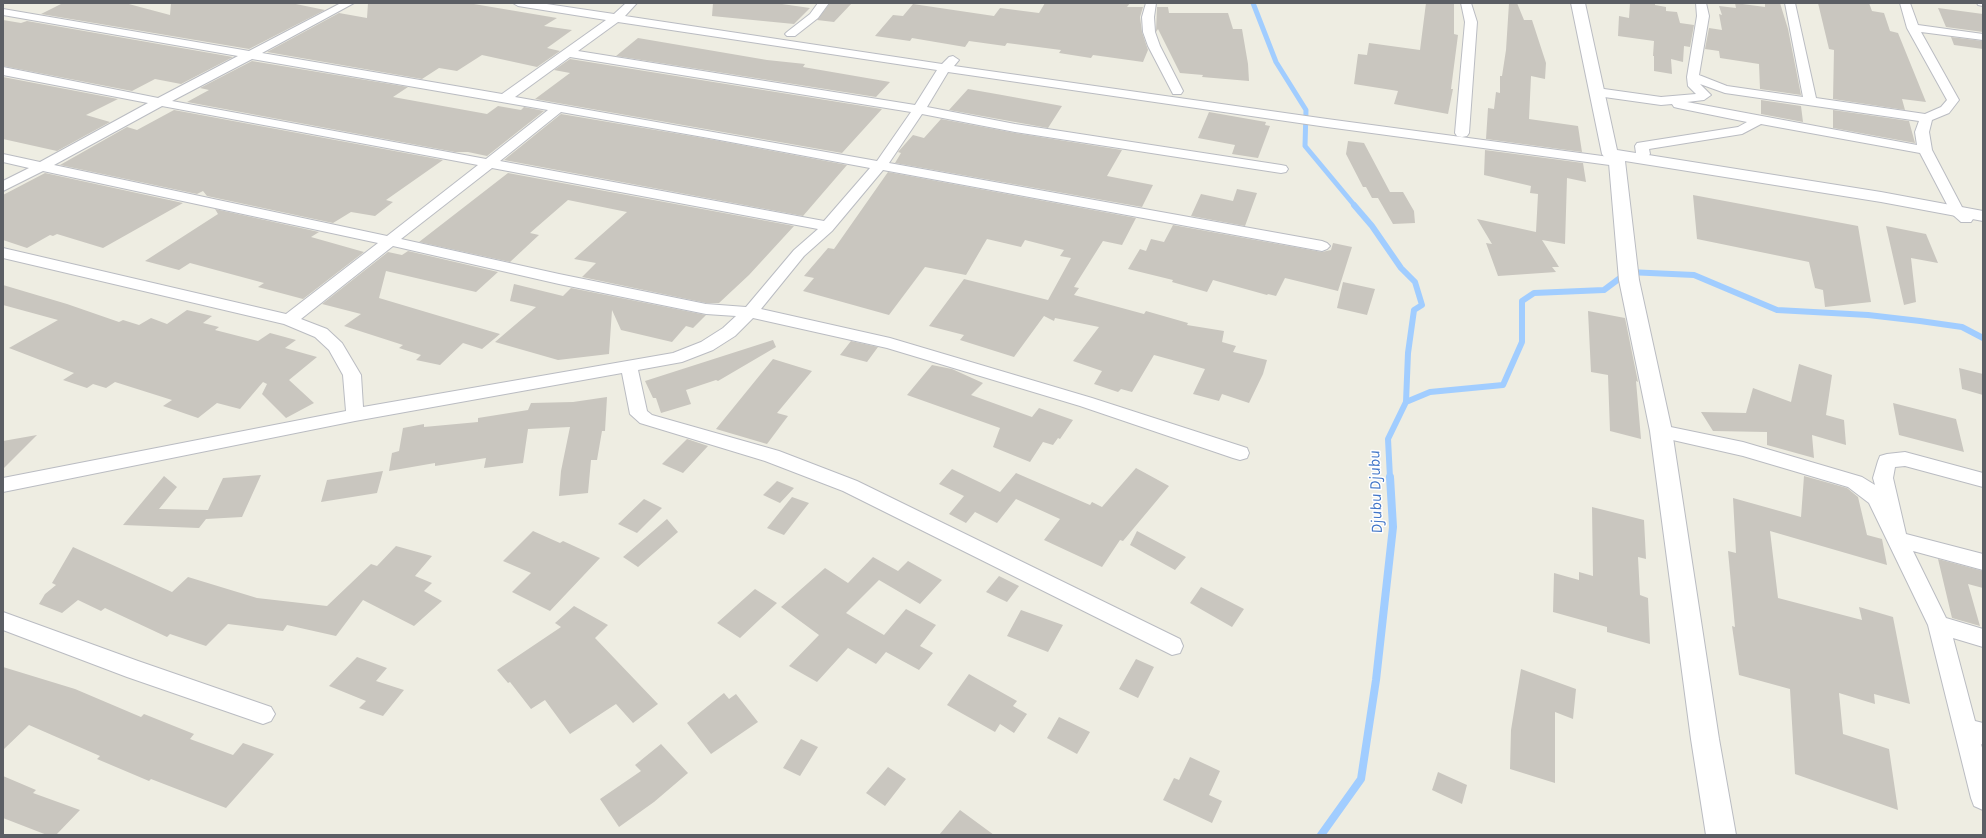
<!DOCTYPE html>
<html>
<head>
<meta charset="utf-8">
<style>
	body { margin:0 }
	#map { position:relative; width:1986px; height:838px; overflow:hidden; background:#eeede2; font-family:Karla,sans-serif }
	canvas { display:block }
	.frame { position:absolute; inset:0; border:4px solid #5b5e64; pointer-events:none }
</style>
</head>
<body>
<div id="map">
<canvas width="1986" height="838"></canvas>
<div class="frame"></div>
</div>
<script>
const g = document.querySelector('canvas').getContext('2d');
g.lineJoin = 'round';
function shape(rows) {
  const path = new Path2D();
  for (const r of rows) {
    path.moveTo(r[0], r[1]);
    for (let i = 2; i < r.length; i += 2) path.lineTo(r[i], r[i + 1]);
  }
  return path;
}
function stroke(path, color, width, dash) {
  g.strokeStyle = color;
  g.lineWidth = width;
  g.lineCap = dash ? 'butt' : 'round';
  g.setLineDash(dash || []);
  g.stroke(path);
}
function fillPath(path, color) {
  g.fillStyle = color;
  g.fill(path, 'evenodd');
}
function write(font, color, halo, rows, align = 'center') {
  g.font = font + ' Karla,sans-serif';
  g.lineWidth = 3;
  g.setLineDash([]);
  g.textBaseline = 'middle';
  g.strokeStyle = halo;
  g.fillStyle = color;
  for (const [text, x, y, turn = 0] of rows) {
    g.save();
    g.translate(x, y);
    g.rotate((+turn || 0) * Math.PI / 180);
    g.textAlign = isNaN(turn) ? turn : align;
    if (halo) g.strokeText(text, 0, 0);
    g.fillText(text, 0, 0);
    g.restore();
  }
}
stroke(shape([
	[1253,3,1276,62,1306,110,1305,146,1355,206]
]), '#a1cdff', 5);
stroke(shape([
	[1354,205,1372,226,1401,268,1415,282,1422,305,1414,310,1408,353,1406,402,1388,439,1390,478],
	[1406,402,1430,392,1503,385,1522,342,1522,301,1534,293,1604,290,1628,272,1694,275,1777,310,1868,315,1920,321,1962,327,1983,338]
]), '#a1cdff', 6);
stroke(shape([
	[1321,835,1361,779,1376,680,1393,527,1390,477]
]), '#a1cdff', 8);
fillPath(shape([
	[63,3,125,3,170,15,171,3,291,3,325,10,249,49,41,14],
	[368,3,468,3,557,18,544,26,572,30,547,48,560,51,537,67,482,55,457,71,439,68,422,79,267,52,339,13,367,18],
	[713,3,775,3,810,8,794,24,712,16],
	[830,3,852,3,834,22,817,20],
	[1045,3,1130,3,1127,7,1143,7,1140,17,1142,32,1148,50,1143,62,1093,55,1091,58,1059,53,1061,50,1007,43,1005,46,969,41,965,47,912,38,910,41,875,36,893,15,903,16,913,4,994,16,1000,8,1039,13],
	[1426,3,1454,3,1454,34,1458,35,1451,89,1453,89,1448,114,1394,104,1398,91,1354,84,1358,54,1367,55,1369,43,1420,50],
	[1509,3,1517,3,1524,20,1532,20,1546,63,1545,79,1531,76,1529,119,1578,126,1582,152,1486,139,1488,108,1494,109,1496,92,1500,93,1500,76,1502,76,1506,50],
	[1630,3,1655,3,1655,5,1666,7,1666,11,1677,12,1680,23,1694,25,1690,47,1684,46,1683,62,1671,59,1672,74,1654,71,1654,56,1653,56,1654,41,1618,36,1619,16,1629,18],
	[1735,3,1765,7,1765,3,1780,3,1788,29,1801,95,1760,89,1759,64,1720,58,1719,51,1705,49,1709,28,1722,30,1719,14,1722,15,1719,6,1736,8],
	[1818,3,1869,3,1872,11,1884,13,1890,31,1898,33,1926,102,1902,99,1905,110,1833,99,1834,50,1829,49],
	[1157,7,1168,7,1169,13,1228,13,1233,29,1242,29,1248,64,1249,81,1202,77,1203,75,1180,73,1158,29,1156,32],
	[1938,8,1983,14,1983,32,1946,27],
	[3,20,21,23,27,21,233,57,181,84,155,79,132,91,3,66],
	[1951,37,1983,41,1983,49,1954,45],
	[638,38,767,60,805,64,803,67,890,82,876,97,616,56],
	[570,59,882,109,842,153,535,99,570,73,554,70],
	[252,61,408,87,393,97,487,114,498,106,521,110,524,107,544,111,487,156,468,152,455,152,187,102,209,90,200,88],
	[3,77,118,99,86,115,110,122,57,151,3,139],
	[968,89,1002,95,1062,106,1048,128,949,110],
	[1761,100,1801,106,1803,122,1761,114],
	[174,110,443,160,386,200,393,202,375,216,351,212,333,223,207,196,203,191,197,194,60,165,127,127,137,130],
	[1833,110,1909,121,1915,143,1833,128],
	[1209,112,1266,122,1265,125,1270,126,1258,158,1232,154,1235,145,1198,138],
	[561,114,709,139,847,165,803,216,504,160],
	[941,119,1015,133,1122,150,1107,176,1153,185,1142,207,895,163,901,153,898,152,913,135,924,138],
	[1348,141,1364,143,1390,192,1403,192,1414,211,1415,223,1393,224,1378,198,1372,198,1366,187,1363,187,1346,154],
	[1485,150,1583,163,1586,182,1567,178,1565,244,1542,240,1559,267,1552,267,1556,272,1498,276,1486,243,1492,244,1477,219,1536,232,1538,194,1530,193,1531,186,1484,175],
	[888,172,1136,218,1122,245,1103,241,1074,287,1079,288,1074,295,1144,314,1146,311,1188,323,1187,325,1224,331,1222,342,1236,346,1233,352,1267,360,1263,374,1249,403,1222,394,1219,401,1193,394,1205,369,1154,355,1132,392,1121,389,1118,392,1094,384,1102,371,1073,361,1099,327,1055,318,1054,321,1044,316,1014,357,960,340,964,335,929,326,964,279,1048,300,1071,258,1060,256,1064,250,1025,240,1021,247,987,239,966,275,925,267,889,315,803,291,814,278,804,276,828,248,834,249],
	[45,173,183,203,103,248,57,234,53,236,50,235,27,248,3,240,3,195],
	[508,173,794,226,749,275,719,303,706,303,582,277,596,263,574,259,627,212,568,200,530,233,539,235,510,262,419,242],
	[1237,189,1257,193,1245,226,1191,216,1201,194,1233,201],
	[1693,195,1858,226,1871,302,1825,307,1823,290,1815,288,1809,262,1697,239],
	[215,209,319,232,311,237,364,252,303,299,258,287,264,283,190,263,179,270,145,261,218,214],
	[1173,225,1322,252,1331,250,1333,243,1352,247,1338,291,1285,278,1276,296,1268,294,1267,295,1213,280,1207,292,1172,282,1173,280,1128,269,1140,249,1146,251,1151,239,1164,242],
	[1886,226,1926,234,1938,263,1911,258,1916,302,1904,305],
	[408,251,498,272,476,292,386,271,379,298,500,334,482,349,463,343,440,365,416,360,421,355,399,348,403,345,344,326,361,314,322,304,388,252,402,255],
	[1343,282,1375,289,1367,315,1337,308],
	[514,284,563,296,571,288,706,315,693,328,686,326,672,342,621,330,612,310,609,354,558,360,495,342,536,307,510,301],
	[3,285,67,304,119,322,123,320,139,325,151,318,167,324,187,310,212,316,203,323,219,327,215,330,258,341,270,333,296,340,285,348,317,357,289,380,314,403,286,418,262,394,267,384,263,382,240,409,217,403,198,418,163,406,172,400,115,382,106,388,93,384,87,388,63,380,74,373,9,348,58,320,3,305],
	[1588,311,1625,318,1638,382,1636,381,1641,439,1610,431,1608,375,1591,372],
	[773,340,776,347,718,381,716,380,686,390,691,404,661,413,656,398,653,398,645,381],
	[851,341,878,347,867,362,840,355],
	[773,359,812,371,777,413,788,416,767,444,716,429],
	[1799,364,1832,375,1826,415,1844,420,1846,445,1812,435,1814,458,1767,445,1767,432,1713,431,1701,412,1746,413,1753,388,1791,402],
	[932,365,952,369,983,383,971,395,1032,417,1039,408,1073,420,1060,439,1058,438,1053,445,1043,442,1030,462,993,447,1000,428,907,395],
	[1959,368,1983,374,1983,395,1962,389],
	[607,397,605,431,602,431,597,460,591,460,588,493,559,496,561,471,570,427,528,429,523,463,484,468,486,458,435,466,435,463,389,471,392,453,399,451,403,428,424,424,424,427,478,422,478,418,528,410,531,403,573,402],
	[1893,403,1956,419,1964,452,1899,435],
	[37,435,3,469,3,441],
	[687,439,708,446,683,473,662,464],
	[1136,468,1169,486,1123,541,1120,540,1102,567,1044,540,1060,519,1016,499,997,523,975,512,966,523,949,514,964,496,939,484,952,469,1000,492,1016,473,1090,505,1092,502,1102,507],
	[383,471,377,493,321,502,327,480],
	[261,475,242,517,206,519,199,528,123,525,164,476,177,487,159,509,208,510,223,478],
	[1804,476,1847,488,1858,497,1867,535,1882,539,1887,565,1770,531,1778,598,1862,620,1859,607,1893,617,1910,704,1874,694,1875,704,1839,693,1843,734,1889,749,1898,810,1795,774,1790,689,1739,675,1732,626,1735,627,1728,551,1736,553,1733,498,1801,517],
	[777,481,794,488,780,503,763,495],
	[792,497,809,503,784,535,767,528],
	[644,499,662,508,637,533,618,524],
	[1592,507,1644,520,1646,559,1638,557,1640,595,1648,598,1650,644,1607,632,1607,627,1553,612,1554,573,1579,580,1579,572,1593,576],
	[667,519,678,532,638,567,623,557],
	[533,531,560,543,563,541,600,558,550,611,512,592,531,573,503,561],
	[1137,531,1186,557,1175,570,1130,545],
	[396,546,432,556,415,576,432,583,424,591,442,601,414,626,363,600,336,636,287,625,283,631,228,624,206,646,170,634,167,637,105,608,101,611,78,600,62,613,39,604,45,594,56,585,52,583,73,547,172,592,188,577,257,598,327,606,371,564,377,566],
	[873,557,898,571,908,561,942,580,920,604,879,580,846,613,884,635,906,609,936,625,920,646,933,653,919,670,886,652,876,664,848,648,817,682,789,666,819,635,781,607,825,568,848,583],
	[1938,559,1983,571,1983,588,1968,584,1980,626,1952,618],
	[999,576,1019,586,1007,602,986,592],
	[1201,587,1244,609,1232,627,1190,603],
	[755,589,777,603,740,638,717,623],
	[574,606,608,625,595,638,658,704,633,723,616,704,570,734,545,700,531,709,510,682,508,683,497,670,561,627,555,623],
	[1021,610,1063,625,1048,652,1007,636],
	[357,657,387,668,376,681,404,690,383,716,359,708,366,701,329,686],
	[1136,659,1154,667,1138,698,1119,689],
	[3,667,75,689,141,717,144,714,194,734,190,739,233,755,243,743,274,754,226,808,151,779,149,781,97,759,100,756,29,725,3,750],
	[1521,669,1576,689,1573,719,1555,712,1555,783,1510,769,1511,730],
	[969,674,1017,701,1013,706,1027,714,1014,733,1000,724,995,732,947,705],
	[724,693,729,699,736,694,758,722,711,754,687,723],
	[1059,717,1090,732,1077,754,1047,738],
	[801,739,818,747,800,776,783,768],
	[661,744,688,773,654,802,619,827,600,799,641,771,635,765],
	[1190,757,1220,771,1209,795,1222,801,1212,823,1163,800,1174,778,1179,780],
	[888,767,906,779,885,806,866,793],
	[1438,772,1467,785,1462,804,1432,790],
	[3,776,36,790,33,793,80,810,56,835,47,835,3,818],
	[960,810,994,835,939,835]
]), '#c9c6bf');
const minor = shape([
	[341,3,354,3,262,53,502,94,606,20,518,6,513,3,540,3,614,14,626,3,637,3,625,16,942,64,949,57,953,56,959,60,954,66,1327,119,1617,158,1622,159,1624,162,1622,165,1617,166,1327,127,948,72,927,107,1015,124,1281,165,1286,166,1288,169,1286,172,1281,173,1015,132,922,114,889,163,1322,241,1327,243,1330,246,1327,249,1322,251,883,170,832,231,804,256,761,309,890,338,1092,398,1247,448,1249,453,1247,458,1240,460,1233,458,1080,406,887,348,753,318,735,336,713,350,682,362,638,370,647,411,652,415,779,451,857,481,1180,639,1183,646,1180,653,1172,655,843,491,765,461,640,423,630,414,622,373,355,421,3,492,3,478,346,411,343,375,329,350,315,337,284,324,3,258,3,248,286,314,378,243,43,171,3,191,3,181,29,168,3,162,3,154,40,162,148,103,3,75,3,67,158,98,238,56,3,15,3,9,249,51,341,3],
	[618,22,937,70,915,105,578,51,618,22],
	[570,57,911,112,877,161,515,97,570,57],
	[252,59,548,110,486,159,172,101,252,59],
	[162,106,478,165,387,236,54,165,162,106],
	[561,112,709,138,870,168,824,221,500,161,561,112],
	[492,168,818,229,794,250,746,307,706,304,559,274,401,239,492,168],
	[393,246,559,284,706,314,736,316,723,328,701,342,673,353,363,407,361,375,342,343,327,329,301,319,393,246],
	[818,3,829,3,818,18,795,36,787,36,785,34,787,32,810,14,818,3],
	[1146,3,1156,3,1154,17,1155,32,1160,46,1183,91,1181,94,1173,94,1148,46,1143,32,1142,17,1146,3],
	[1461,3,1471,3,1477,22,1469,133,1467,136,1462,137,1457,136,1455,133,1465,22,1461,3],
	[1696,3,1706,3,1709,16,1699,75,1727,86,1803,97,1785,3,1795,3,1816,98,1925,114,1941,107,1947,100,1907,28,1900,3,1910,3,1918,25,1983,34,1983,40,1921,32,1959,100,1949,113,1932,120,1929,132,1932,150,1963,209,1973,219,1971,222,1961,222,1952,214,1920,153,1761,124,1742,134,1649,149,1650,154,1644,161,1634,161,1632,158,1636,153,1635,146,1637,143,1738,127,1747,122,1678,108,1674,107,1672,104,1661,105,1597,96,1591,92,1597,88,1661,97,1696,94,1688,86,1687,77,1697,16,1696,3],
	[1700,84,1725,93,1919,121,1915,132,1917,145,1687,102,1704,100,1711,95,1700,84],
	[1977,3,1983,3,1983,6,1978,5,1977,3],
	[1661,425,1743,442,1862,477,1875,485,1873,478,1878,461,1880,456,1887,454,1905,452,1983,473,1983,487,1905,466,1895,467,1893,478,1906,534,1983,554,1983,570,1913,551,1946,618,1983,629,1983,647,1953,638,1975,721,1983,723,1983,745,1981,744,1983,751,1983,810,1974,806,1971,798,1928,625,1869,503,1848,487,1743,456,1655,436,1652,431,1655,426,1661,425],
	[3,612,138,661,271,707,275,714,271,721,263,724,127,677,3,630,3,612]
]);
const tertiary = shape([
	[1571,3,1585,3,1617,150,1881,192,1983,211,1983,221,1881,202,1625,161,1639,280,1672,431,1719,739,1736,835,1706,835,1691,739,1650,431,1619,280,1609,163,1602,154,1571,3]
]);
stroke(minor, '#babcc2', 2);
stroke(tertiary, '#babcc2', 2);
fillPath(minor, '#fff');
fillPath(tertiary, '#fff');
write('italic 16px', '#3f74c7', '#fff', [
	["Djubu Djubu",1376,492,-92]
]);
</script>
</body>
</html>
